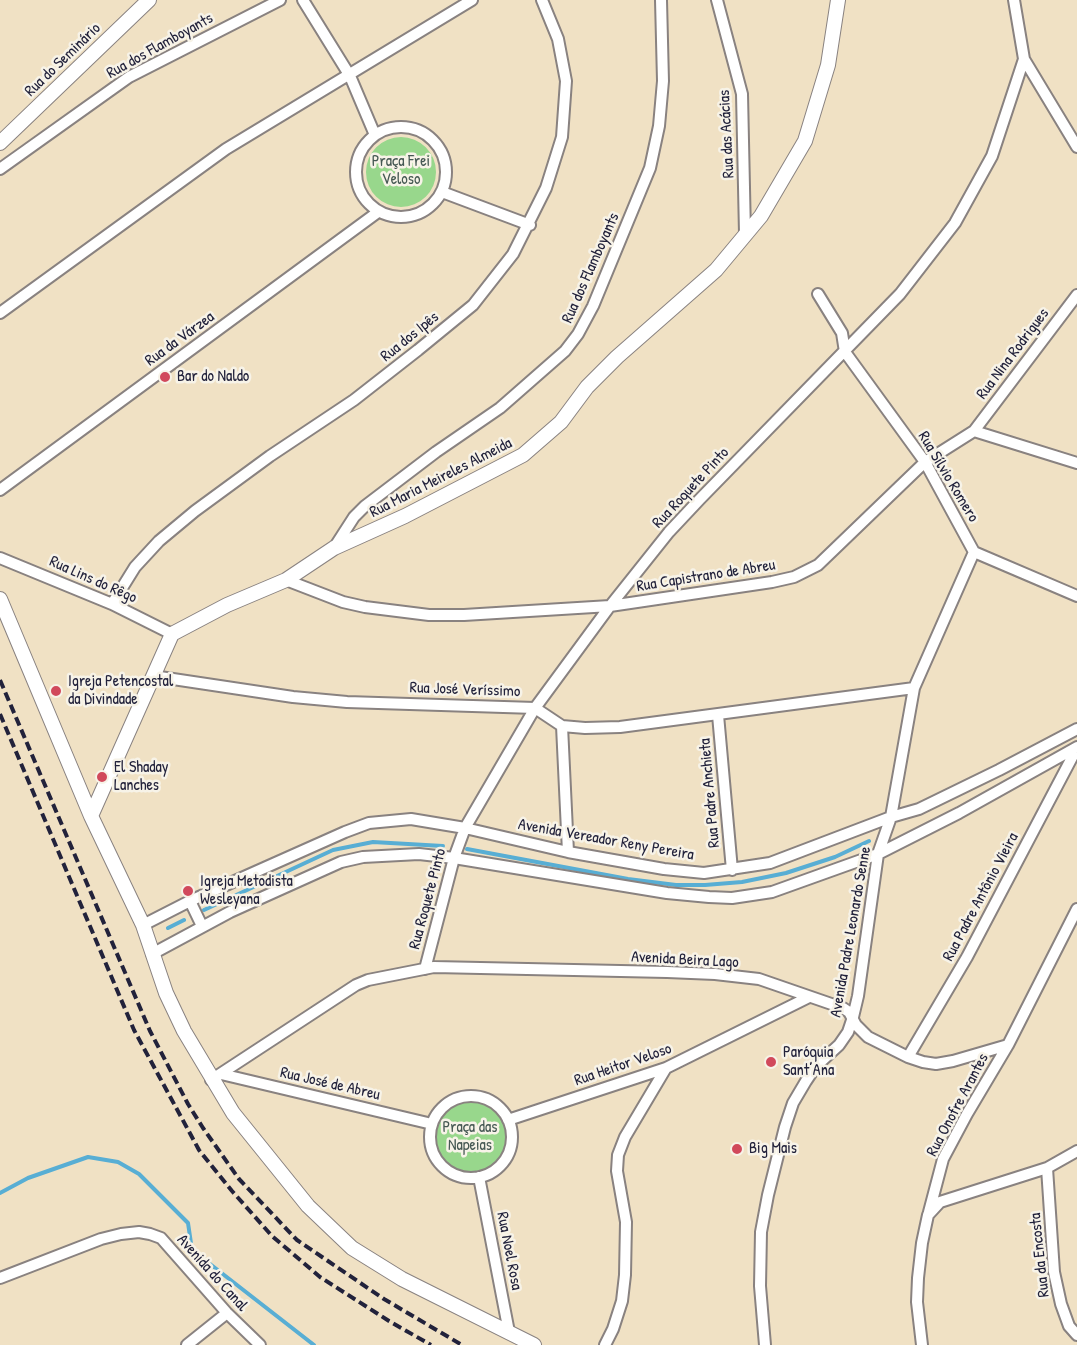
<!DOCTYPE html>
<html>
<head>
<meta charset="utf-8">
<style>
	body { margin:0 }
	canvas { display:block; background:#f0e1c4 }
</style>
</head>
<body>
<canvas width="1077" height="1345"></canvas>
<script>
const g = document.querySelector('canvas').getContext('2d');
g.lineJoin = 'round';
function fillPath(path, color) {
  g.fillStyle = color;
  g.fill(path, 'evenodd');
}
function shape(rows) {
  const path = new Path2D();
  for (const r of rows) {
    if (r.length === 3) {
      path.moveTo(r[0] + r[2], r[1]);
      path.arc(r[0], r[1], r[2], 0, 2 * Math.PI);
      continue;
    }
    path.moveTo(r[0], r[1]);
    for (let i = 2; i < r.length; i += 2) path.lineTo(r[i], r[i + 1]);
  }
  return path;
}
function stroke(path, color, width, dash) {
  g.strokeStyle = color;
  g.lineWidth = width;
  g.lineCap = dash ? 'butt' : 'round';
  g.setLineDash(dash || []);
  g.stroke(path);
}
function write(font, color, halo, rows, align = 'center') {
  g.font = font + ' "Patrick Hand",sans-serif';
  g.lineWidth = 5;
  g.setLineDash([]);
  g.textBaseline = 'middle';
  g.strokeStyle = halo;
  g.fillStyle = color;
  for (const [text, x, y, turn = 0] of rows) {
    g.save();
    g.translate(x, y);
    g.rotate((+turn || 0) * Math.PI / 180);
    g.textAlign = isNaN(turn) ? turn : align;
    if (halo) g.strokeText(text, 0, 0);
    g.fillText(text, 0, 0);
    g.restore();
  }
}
fillPath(shape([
	[401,172,35],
	[470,1137,39]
]), '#98d78c');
stroke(shape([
	[467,849,628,879,676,885,705,885,742,882,786,873,835,857,869,841],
	[204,910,333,850,373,842,443,846],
	[168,928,184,920],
	[0,1193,28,1178,88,1157,118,1162,139,1174,188,1223,192,1250,314,1345]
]), '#58aed4', 4);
const street = shape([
	[303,0,350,76,375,135],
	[717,0,742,94,745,234],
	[1014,0,1024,59,1077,147],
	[401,172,45],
	[0,169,129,77,280,0],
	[442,192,530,225],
	[818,294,842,333,845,352,925,462,974,552,1077,596],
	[0,313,226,149,472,0],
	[974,431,1077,463],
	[0,490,378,212],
	[334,548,354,517,365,506,436,452,500,408,565,351,578,334,593,306,650,168,659,126,663,81,661,0],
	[0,558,112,604,172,634],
	[286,580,343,602,365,607,429,615,464,615,610,606,772,582,794,577,818,565,925,462,974,431,1077,295],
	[112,604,135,567,159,541,195,511,270,456,354,400,418,350,473,305,513,254,546,188,562,137,566,81,558,39,542,0],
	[153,676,293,697,347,702,535,708,562,726,585,728,620,727,914,688],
	[718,715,732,870],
	[562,726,568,852],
	[190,901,202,926],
	[143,925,190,901,345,832,369,823,411,819,465,828,568,852,664,869,704,873,770,863,891,817,919,809,999,770,1077,729],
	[152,954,230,912,341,862,363,857,419,854,454,858,667,893,709,897,732,898,772,892,878,854,959,813,1077,747],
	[425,969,454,858,465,828,535,708,610,606,669,532,700,499,900,294,955,223,992,156,1024,59],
	[908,1057,967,957,1077,748],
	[221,1074,432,1124],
	[211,1080,356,985,368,980,434,967,667,972,715,974,759,979,843,1008,849,1012,856,1025,868,1037,908,1057,923,1062,936,1064,953,1061,1008,1045,1077,909],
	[471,1137,41],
	[508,1120,666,1068,809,997],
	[1047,1168,1054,1272,1061,1304,1069,1326,1077,1335],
	[479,1177,509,1332],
	[929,1212,943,1159,967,1114,1008,1045],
	[0,1278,101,1239,121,1234,139,1232,150,1234,161,1238,227,1313,260,1345],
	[187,1345,227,1313],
	[605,1345,613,1329,622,1301,625,1275,626,1222,617,1171,618,1155,625,1137,666,1068],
	[765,1345,760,1286,761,1232,768,1195,785,1127,793,1103,806,1081,816,1066,839,1045,848,1032,853,1017,858,996,878,854,891,817,914,688,974,552],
	[922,1345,917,1302,918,1278,922,1243,928,1215,940,1202,1047,1168,1077,1151]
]);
const secondary = shape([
	[0,143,149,0],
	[0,599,91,816,143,925,166,993,184,1031,233,1113,308,1206,352,1248,402,1279,534,1345],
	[91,816,172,634,227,605,286,580,334,548,405,516,523,455,561,422,587,387,617,357,716,270,761,216,805,141,828,65,838,0]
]);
stroke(street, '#898280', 14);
stroke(secondary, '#898280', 16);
stroke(street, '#fff', 10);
stroke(secondary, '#fff', 14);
stroke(shape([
	[0,680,150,1031,188,1104,203,1128,239,1179,297,1240,384,1299,462,1345],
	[0,714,134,1030,199,1150,232,1191,272,1236,320,1277,389,1321,431,1345]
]), '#22223b', 4, [9, 4.5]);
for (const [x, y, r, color] of [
	[165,377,6,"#d1495b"],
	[56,691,6,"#d1495b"],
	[102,777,6,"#d1495b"],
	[188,891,6,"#d1495b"],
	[771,1062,6,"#d1495b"],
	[737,1149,6,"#d1495b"]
]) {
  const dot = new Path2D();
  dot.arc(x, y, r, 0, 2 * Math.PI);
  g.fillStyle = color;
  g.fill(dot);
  stroke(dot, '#f7f3e8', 2);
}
write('16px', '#22223b', '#f7f3e8', [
	["Rua dos Flamboyants",160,46,-29],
	["Rua do Seminário",63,60,-44],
	["Rua das Acácias",727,134,-93],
	["Rua dos Flamboyants",591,268,-66],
	["Rua dos Ipês",410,337,-39],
	["Rua da Várzea",180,339,-36],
	["Rua Nina Rodrigues",1013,354,-53],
	["Rua Sílvio Romero",948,477,59],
	["Rua Maria Meireles Almeida",441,478,-27],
	["Rua Roquete Pinto",691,488,-47],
	["Rua Capistrano de Abreu",706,576,-9],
	["Rua Lins do Rêgo",93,580,24],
	["Rua José Veríssimo",465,690,2],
	["Rua Padre Anchieta",710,793,-95],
	["Avenida Vereador Reny Pereira",606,840,10],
	["Rua Padre Antônio Vieira",981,897,-62],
	["Rua Roquete Pinto",428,899,-75],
	["Avenida Padre Leonardo Senne",851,932,-80],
	["Avenida Beira Lago",685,960,3],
	["Rua Heitor Veloso",623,1065,-19],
	["Rua José de Abreu",330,1084,13],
	["Rua Onofre Arantes",958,1105,-62],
	["Rua Noel Rosa",509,1251,79],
	["Rua da Encosta",1040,1255,-96],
	["Avenida do Canal",212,1273,48]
]);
write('16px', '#455853', '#f7f3e8', [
	["Praça Frei",401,162],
	["Veloso",401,180],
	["Praça das",470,1128],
	["Napeias",470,1146]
]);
write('16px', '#22223b', '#f7f3e8', [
	["Bar do Naldo",177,377],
	["Igreja Petencostal",68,682],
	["da Divindade",68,700],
	["El Shaday",114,768],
	["Lanches",114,786],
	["Igreja Metodista",200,882],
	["Wesleyana",200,900],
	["Paróquia",783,1053],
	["Sant’Ana",783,1071],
	["Big Mais",749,1149]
], 'left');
</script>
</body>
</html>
